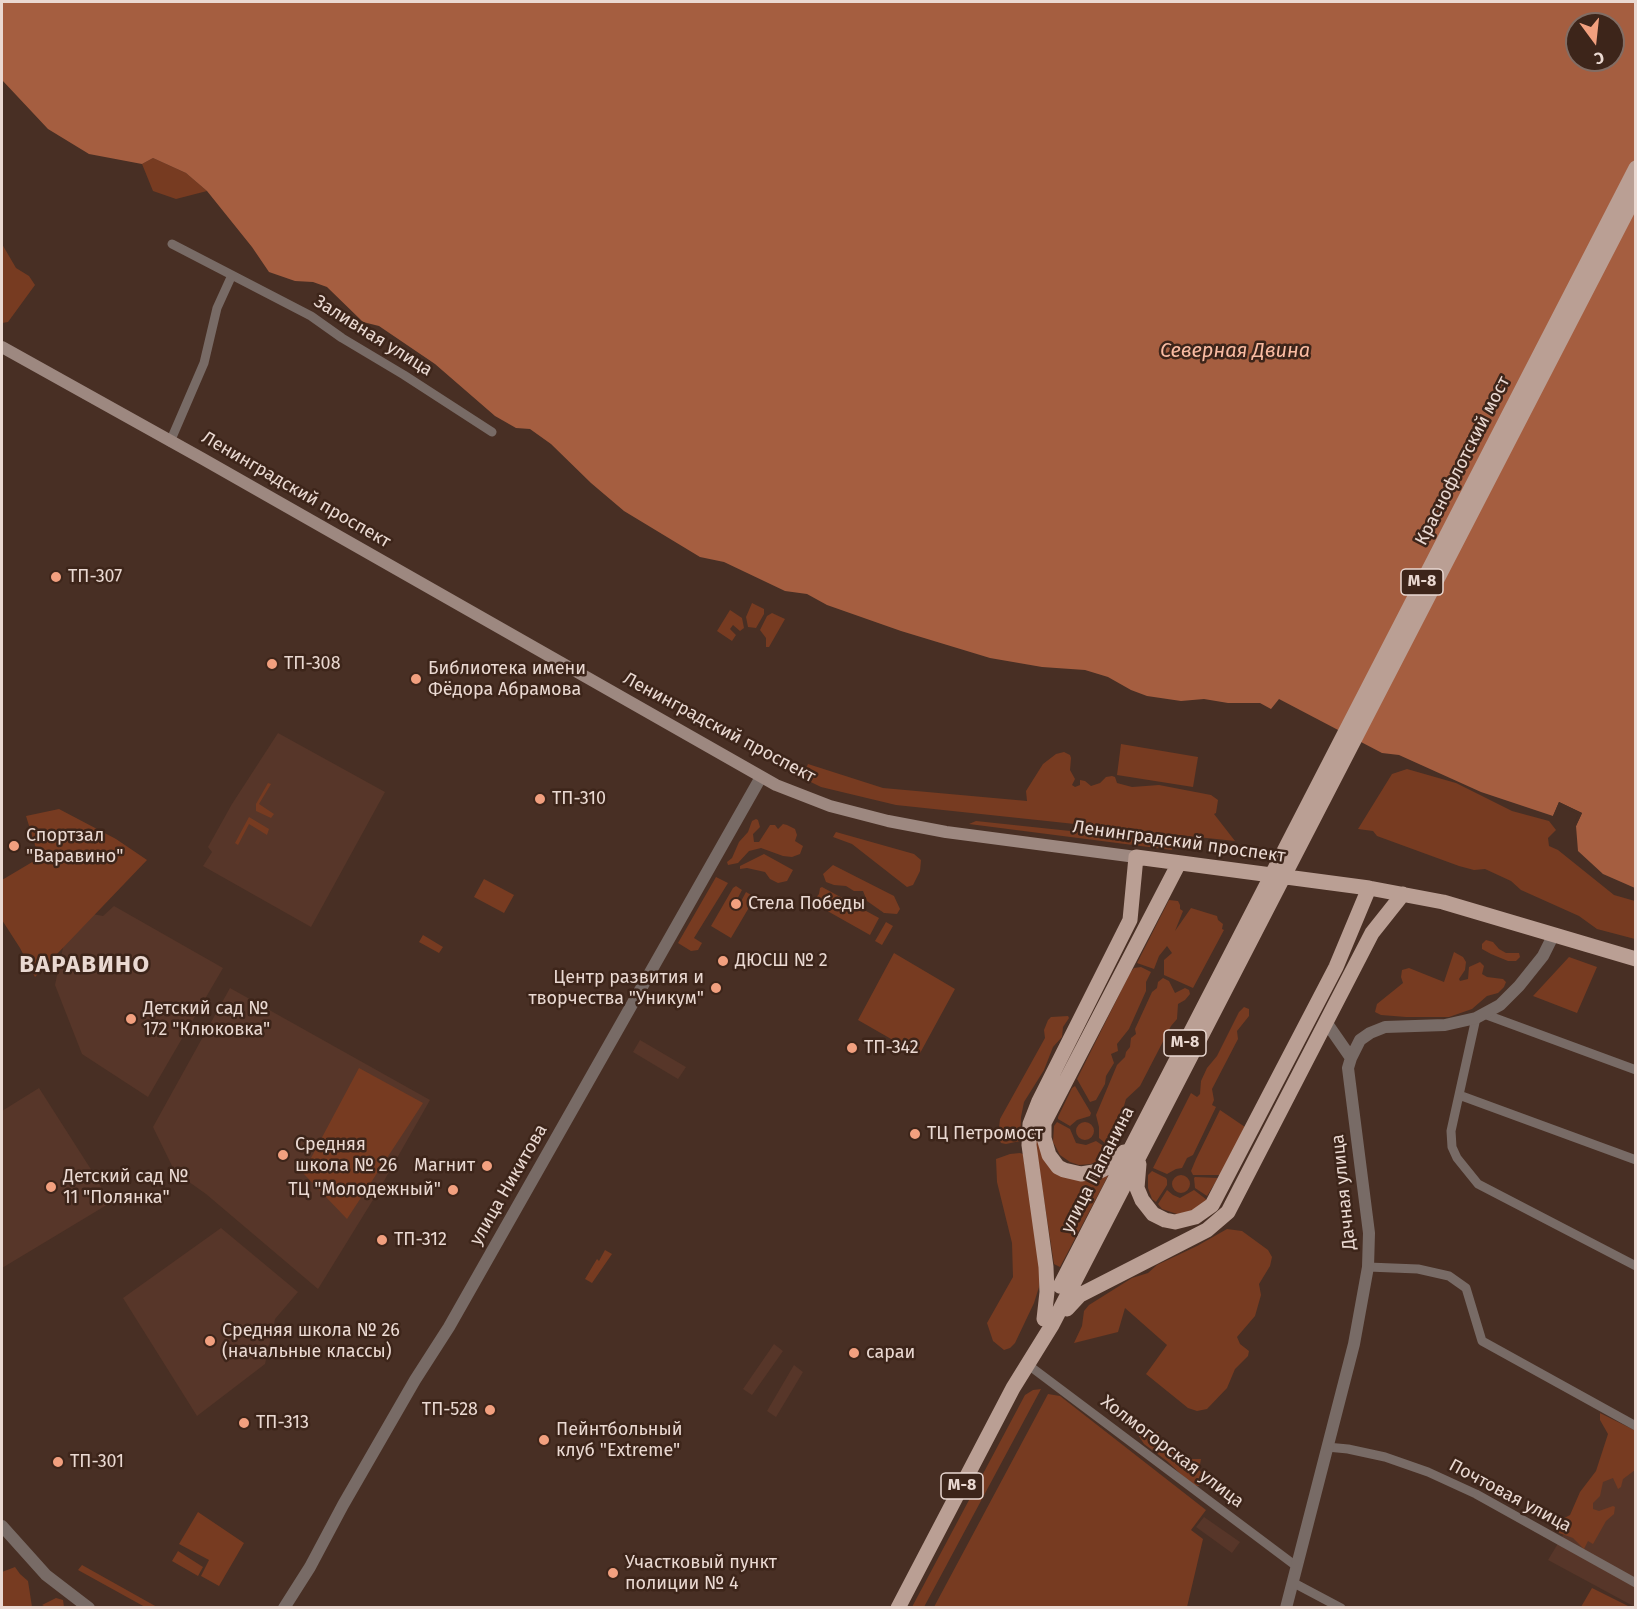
<!DOCTYPE html>
<html>
<head>
<meta charset="utf-8">
<style>
	body { margin:0 }
	#map { position:relative; width:1637px; height:1609px; overflow:hidden; background:#482f24; font-family:"Fira Sans",sans-serif }
	canvas { display:block }
	.frame { position:absolute; inset:0; border:3px solid #ead9d2; pointer-events:none }
	.north { position:absolute; left:1565px; top:12px; width:60px; height:60px; box-sizing:border-box; background:#3d251a; border:2px solid #826d64; border-radius:50%; rotate:165deg; font-size:16px; font-weight:700; line-height:24px; text-align:center; color:#ead9d2 }
	.north::after { content:''; display:block; margin:auto; width:21px; height:27px; background:#f2a07f; clip-path:polygon(50% 0,100% 100%,50% 72%,0 100%) }
</style>
</head>
<body>
<div id="map">
<canvas width="1637" height="1609"></canvas>
<div class="frame"></div>
<div class="north">С</div>
</div>
<script>
const g = document.querySelector('canvas').getContext('2d');
g.lineJoin = 'round';
function fillPath(path, color) {
  g.fillStyle = color;
  g.fill(path, 'evenodd');
}
function shape(rows) {
  const path = new Path2D();
  for (const r of rows) {
    if (r.length === 3) {
      path.moveTo(r[0] + r[2], r[1]);
      path.arc(r[0], r[1], r[2], 0, 2 * Math.PI);
      continue;
    }
    path.moveTo(r[0], r[1]);
    for (let i = 2; i < r.length; i += 2) path.lineTo(r[i], r[i + 1]);
  }
  return path;
}
function stroke(path, color, width, dash) {
  g.strokeStyle = color;
  g.lineWidth = width;
  g.lineCap = dash ? 'butt' : 'round';
  g.setLineDash(dash || []);
  g.stroke(path);
}
function write(font, color, halo, rows, align = 'center') {
  g.font = font + ' "Fira Sans",sans-serif';
  g.lineWidth = 5;
  g.setLineDash([]);
  g.textBaseline = 'middle';
  g.strokeStyle = halo;
  g.fillStyle = color;
  for (const [text, x, y, turn = 0] of rows) {
    g.save();
    g.translate(x, y);
    g.rotate((+turn || 0) * Math.PI / 180);
    g.textAlign = isNaN(turn) ? turn : align;
    if (halo) g.strokeText(text, 0, 0);
    g.fillText(text, 0, 0);
    g.restore();
  }
}
fillPath(shape([
	[278,733,385,792,311,927,203,866,212,852,208,847,232,804],
	[114,906,223,968,148,1097,82,1054,55,985,71,910,103,916],
	[230,988,430,1100,376,1195,318,1289,206,1194,175,1172,153,1127],
	[640,1040,686,1067,678,1079,633,1052],
	[39,1088,92,1171,110,1203,2,1268,2,1111],
	[221,1228,298,1292,275,1319,265,1364,197,1416,123,1298],
	[774,1344,783,1351,752,1395,743,1389],
	[794,1365,803,1372,776,1417,767,1411],
	[1628,1427,1635,1431,1635,1607,1548,1560],
	[1204,1517,1240,1542,1232,1553,1196,1527]
]), '#573629');
fillPath(shape([
	[153,158,186,173,207,191,176,199,153,191,142,164],
	[2,244,16,268,29,276,35,285,8,322,2,323],
	[752,603,764,609,764,614,756,628,748,627,746,617],
	[730,610,742,618,744,628,740,631,733,625,730,629,736,635,732,641,717,631],
	[772,613,785,619,769,647,766,647,766,638,760,630,767,616],
	[1121,744,1198,757,1193,787,1117,775],
	[1064,752,1070,755,1071,758,1070,770,1075,779,1072,785,1075,787,1080,785,1080,780,1085,781,1091,786,1100,783,1106,777,1112,776,1115,777,1117,783,1132,787,1159,785,1211,795,1218,800,1216,813,1214,814,1235,841,896,805,821,787,780,767,781,762,804,773,808,764,883,788,1027,801,1026,791,1043,764,1056,754],
	[1407,769,1456,783,1512,811,1549,821,1556,830,1548,838,1549,846,1558,850,1614,895,1635,901,1635,939,1597,929,1579,916,1521,890,1511,881,1485,869,1474,870,1459,866,1377,836,1373,831,1358,829,1392,774],
	[268,783,271,784,259,804,274,814,271,818,256,811,256,804],
	[59,809,116,839,147,860,35,977,20,948,2,920,2,880,39,858,26,816],
	[249,817,269,829,267,835,249,824,238,845,235,843],
	[756,819,758,820,760,827,753,834,754,842,759,842,770,825,775,825,778,829,783,824,787,825,795,829,797,835,795,841,803,846,800,854,792,857,783,856,761,848,749,851,738,863,728,865,727,862,732,858,739,842,748,832,752,821],
	[976,821,1174,842,1172,850,969,824],
	[836,832,914,854,921,860,920,871,913,885,907,887,852,844,833,837],
	[764,854,793,870,787,881,778,883,770,879,765,872,747,868,740,869,740,866],
	[833,865,894,896,900,909,897,914,884,913,867,901,863,891,854,891,846,886,834,885,826,882,823,874],
	[716,877,728,883,694,938,702,943,698,950,691,951,678,943],
	[484,879,514,895,504,913,474,897],
	[736,886,742,890,734,905,738,907,746,892,753,896,754,899,731,938,711,926,733,888],
	[822,887,879,918,870,935,815,904,814,900,819,894,820,888],
	[1169,900,1178,901,1180,905,1180,909,1183,911,1175,931,1191,908,1217,916,1218,920,1223,924,1222,929,1224,930,1193,988,1164,975,1164,960,1172,953,1167,946,1159,956,1154,969,1137,963],
	[886,922,893,926,882,945,875,941],
	[423,935,443,947,439,953,419,942],
	[1486,940,1493,942,1499,949,1506,953,1519,953,1520,957,1516,961,1508,961,1491,954,1482,949,1482,944],
	[1454,952,1463,957,1466,962,1465,970,1459,979,1460,981,1468,979,1469,967,1480,962,1484,966,1482,974,1487,977,1503,979,1506,982,1504,987,1498,993,1487,996,1472,1009,1449,1017,1406,1017,1381,1015,1375,1012,1377,1004,1403,983,1401,977,1402,970,1409,968,1444,982],
	[894,953,955,989,919,1055,858,1020],
	[1569,957,1597,967,1577,1013,1533,996],
	[1141,967,1151,972,1146,982,1146,991,1129,1029,1117,1044,1118,1051,1111,1054,1114,1063,1106,1076,1105,1084,1096,1100,1090,1102,1077,1079,1130,973,1134,968],
	[1163,978,1169,981,1175,993,1185,988,1189,990,1190,994,1185,1000,1178,1004,1177,1019,1171,1026,1140,1086,1126,1099,1118,1126,1110,1142,1105,1143,1099,1138,1099,1127,1096,1115,1117,1065,1125,1057,1126,1052,1130,1047,1131,1038,1136,1034,1135,1029,1152,992,1157,988,1158,982],
	[1244,1007,1249,1009,1249,1016,1237,1031,1238,1039,1212,1089,1214,1100,1212,1105,1216,1107,1193,1155,1187,1158,1182,1168,1176,1169,1167,1174,1153,1168,1191,1093,1197,1097,1200,1094,1201,1081,1207,1068,1217,1056,1239,1012],
	[1068,1016,1069,1018,1063,1027,1062,1037,1053,1047,1044,1070,1024,1102,1021,1117,1020,1141,1006,1144,1001,1143,998,1137,1000,1119,1045,1038,1044,1030,1048,1020,1051,1017],
	[359,1068,423,1103,347,1219,303,1173],
	[1075,1086,1091,1113,1090,1116,1077,1120,1070,1126,1058,1119,1058,1117,1072,1088],
	[1220,1110,1245,1127,1220,1175,1193,1175,1191,1171,1196,1159],
	[1057,1122,1070,1129,1076,1143,1086,1145,1096,1141,1108,1149,1108,1152,1104,1158,1091,1164,1079,1165,1070,1162,1060,1155,1053,1142,1054,1126],
	[1085,1131,9],
	[1037,1135,1045,1159,1108,1176,1060,1267,1054,1264,1035,1141],
	[1020,1153,1023,1154,1041,1268,1039,1287,1034,1303,1015,1343,1010,1348,1004,1350,993,1341,987,1323,1013,1277,1012,1243,997,1182,996,1159,1010,1154],
	[1152,1171,1166,1178,1167,1180,1167,1185,1156,1202,1152,1199,1148,1188,1148,1175],
	[1181,1184,9],
	[1194,1178,1195,1177,1218,1178,1207,1196,1195,1188],
	[1167,1190,1173,1195,1180,1198,1194,1190,1207,1200,1199,1210,1177,1214,1162,1209,1158,1204],
	[1227,1229,1242,1231,1268,1250,1272,1257,1270,1266,1259,1284,1261,1295,1255,1316,1237,1337,1240,1344,1249,1351,1248,1356,1235,1369,1227,1388,1207,1409,1197,1411,1188,1408,1146,1374,1167,1345,1125,1308,1118,1332,1074,1343,1082,1326,1084,1311,1089,1305,1132,1278,1148,1273,1157,1265,1197,1246],
	[605,1250,612,1254,592,1283,585,1279,597,1259,599,1261],
	[1041,1389,924,1607,912,1607,1025,1395,1033,1390],
	[1048,1394,1060,1396,1206,1510,1191,1530,1203,1539,1187,1607,934,1607],
	[1600,1413,1636,1431,1635,1470,1623,1479,1621,1487,1618,1489,1613,1478,1603,1482,1600,1496,1593,1503,1593,1509,1599,1511,1613,1506,1615,1507,1614,1514,1606,1521,1593,1544,1588,1541,1584,1549,1573,1538,1559,1533,1556,1526,1557,1522,1570,1515,1580,1492,1596,1471,1608,1434,1600,1420],
	[1135,1430,1158,1432,1166,1445,1175,1449,1183,1459,1201,1459,1199,1470,1205,1476,1205,1482,1198,1486,1192,1485,1167,1461,1144,1444],
	[198,1512,244,1543,219,1586,201,1576,209,1560,179,1544],
	[178,1551,203,1567,198,1576,172,1561],
	[82,1565,157,1607,145,1607,78,1570],
	[15,1567,20,1574,28,1581,32,1607,2,1607,2,1572],
	[1592,1588,1630,1607,1581,1607],
	[56,1598,63,1600,64,1607,46,1607,42,1605]
]), '#773b21');
fillPath(shape([
	[2,2,1635,2,1635,888,1603,874,1578,851,1576,826,1582,813,1559,802,1553,816,1481,792,1399,755,1382,753,1279,699,1271,709,1260,703,1228,703,1204,699,1181,701,1147,696,1131,690,1108,677,1085,670,1042,667,990,658,901,631,827,605,807,594,785,591,724,562,700,557,624,511,591,483,551,444,530,429,516,428,495,416,435,364,379,326,363,322,327,287,313,282,295,281,269,272,252,247,207,191,186,173,153,158,142,164,89,154,48,129,2,80],
	[1577,24,1613,24,1613,60,1577,60]
]), '#a55e40');
fillPath(shape([
	[1559,802,1582,813,1576,826,1574,825,1578,814,1561,806,1556,817,1553,816]
]), '#482f24');
stroke(shape([
	[172,244,311,316,342,338,404,375,492,432],
	[170,442,204,363,217,308,232,275],
	[1484,1014,1636,1070],
	[1476,1018,1451,1131,1452,1147,1457,1158,1478,1184,1636,1266],
	[1459,1095,1636,1160],
	[1368,1267,1418,1269,1449,1276,1466,1288,1482,1341,1636,1426],
	[1027,1364,1296,1566],
	[1327,1447,1348,1449,1385,1457,1428,1472,1476,1494,1636,1583],
	[1292,1582,1341,1608]
]), '#786b66', 9);
stroke(shape([
	[1326,1022,1351,1058],
	[2,1526,46,1575,89,1608],
	[284,1608,310,1567,343,1505,415,1380,449,1327,761,777],
	[1286,1608,1354,1344,1368,1267,1369,1233,1350,1084,1348,1068,1351,1058,1360,1040,1370,1033,1385,1027,1445,1025,1476,1018,1500,1005,1519,986,1543,956,1554,934]
]), '#786b66', 12);
stroke(shape([
	[2,347,203,459,776,785,830,806,888,821,946,832,1136,857]
]), '#9d8880', 12);
stroke(shape([
	[1124,1152,1110,1166,1100,1171,1081,1174,1064,1170,1058,1167,1049,1155,1044,1138,1044,1123,1179,863],
	[1139,1164,1137,1188,1142,1200,1153,1214,1165,1220,1175,1222,1195,1217,1212,1205,1336,967,1369,888],
	[1060,1286,1636,168],
	[1067,1309,1080,1295,1207,1230,1228,1212,1372,933,1403,894],
	[1044,1319,1047,1292,1046,1267,1029,1145,1030,1124,1039,1101,1130,920,1136,857,1369,888,1443,902,1636,959],
	[898,1608,1013,1388,1052,1325,1636,194]
]), '#ba9f94', 15);
for (const [x, y, r, color] of [
	[56,577,6,"#f2a07f"],
	[272,664,6,"#f2a07f"],
	[416,679,6,"#f2a07f"],
	[540,799,6,"#f2a07f"],
	[14,846,6,"#f2a07f"],
	[736,904,6,"#f2a07f"],
	[723,961,6,"#f2a07f"],
	[716,988,6,"#f2a07f"],
	[131,1019,6,"#f2a07f"],
	[852,1048,6,"#f2a07f"],
	[915,1134,6,"#f2a07f"],
	[283,1155,6,"#f2a07f"],
	[487,1166,6,"#f2a07f"],
	[51,1187,6,"#f2a07f"],
	[453,1190,6,"#f2a07f"],
	[382,1240,6,"#f2a07f"],
	[210,1341,6,"#f2a07f"],
	[854,1353,6,"#f2a07f"],
	[490,1410,6,"#f2a07f"],
	[244,1423,6,"#f2a07f"],
	[544,1440,6,"#f2a07f"],
	[58,1462,6,"#f2a07f"],
	[613,1573,6,"#f2a07f"]
]) {
  const dot = new Path2D();
  dot.arc(x, y, r, 0, 2 * Math.PI);
  g.fillStyle = color;
  g.fill(dot);
  stroke(dot, '#3d251a', 2);
}
for (const [x, y, w] of [
	[1422,582,42],
	[1185,1043,42],
	[962,1486,42]
]) {
  const box = new Path2D();
  box.roundRect(x - w / 2, y - 13, w, 26, 4.5);
  g.fillStyle = '#3d251a';
  g.fill(box);
  stroke(box, '#ead9d2', 1.5);
}
write('bold 16px', '#ead9d2', null, [
	["М-8",1422,582],
	["М-8",1185,1043],
	["М-8",962,1486]
]);
write('18px', '#ead9d2', '#3d251a', [
	["Заливная улица",373,336,32],
	["Краснофлотский мост",1463,461,-63],
	["Ленинградский проспект",296,490,30],
	["Ленинградский проспект",719,728,28],
	["Ленинградский проспект",1179,842,8],
	["улица Папанина",1098,1170,-63],
	["улица Никитова",509,1185,-60],
	["Дачная улица",1344,1192,-96],
	["Холмогорская улица",1172,1452,37],
	["Почтовая улица",1510,1496,28]
]);
write('18px', '#ead9d2', '#3d251a', [
	["ТП-307",68,577],
	["ТП-308",284,664],
	["Библиотека имени",428,669],
	["Фёдора Абрамова",428,690],
	["ТП-310",552,799],
	["Спортзал",26,836],
	["\"Варавино\"",26,857],
	["Стела Победы",748,904],
	["ДЮСШ № 2",735,961],
	["Центр развития и",704,978,"right"],
	["творчества \"Уникум\"",704,999,"right"],
	["Детский сад №",143,1009],
	["172 \"Клюковка\"",143,1030],
	["ТП-342",864,1048],
	["ТЦ Петромост",927,1134],
	["Средняя",295,1145],
	["школа № 26",295,1166],
	["Магнит",475,1166,"right"],
	["Детский сад №",63,1177],
	["11 \"Полянка\"",63,1198],
	["ТЦ \"Молодежный\"",441,1190,"right"],
	["ТП-312",394,1240],
	["Средняя школа № 26",222,1331],
	["(начальные классы)",222,1352],
	["сараи",866,1353],
	["ТП-528",478,1410,"right"],
	["ТП-313",256,1423],
	["Пейнтбольный",556,1430],
	["клуб \"Extreme\"",556,1451],
	["ТП-301",70,1462],
	["Участковый пункт",625,1563],
	["полиции № 4",625,1584]
], 'left');
write('italic 20px', '#fabca3', '#3d251a', [
	["Северная Двина",1235,351]
]);
g.letterSpacing = '1.5px';
write('bold 24px', '#ead9d2', '#3d251a', [
	["ВАРАВИНО",85,965]
]);
g.letterSpacing = '0px';
</script>
</body>
</html>
